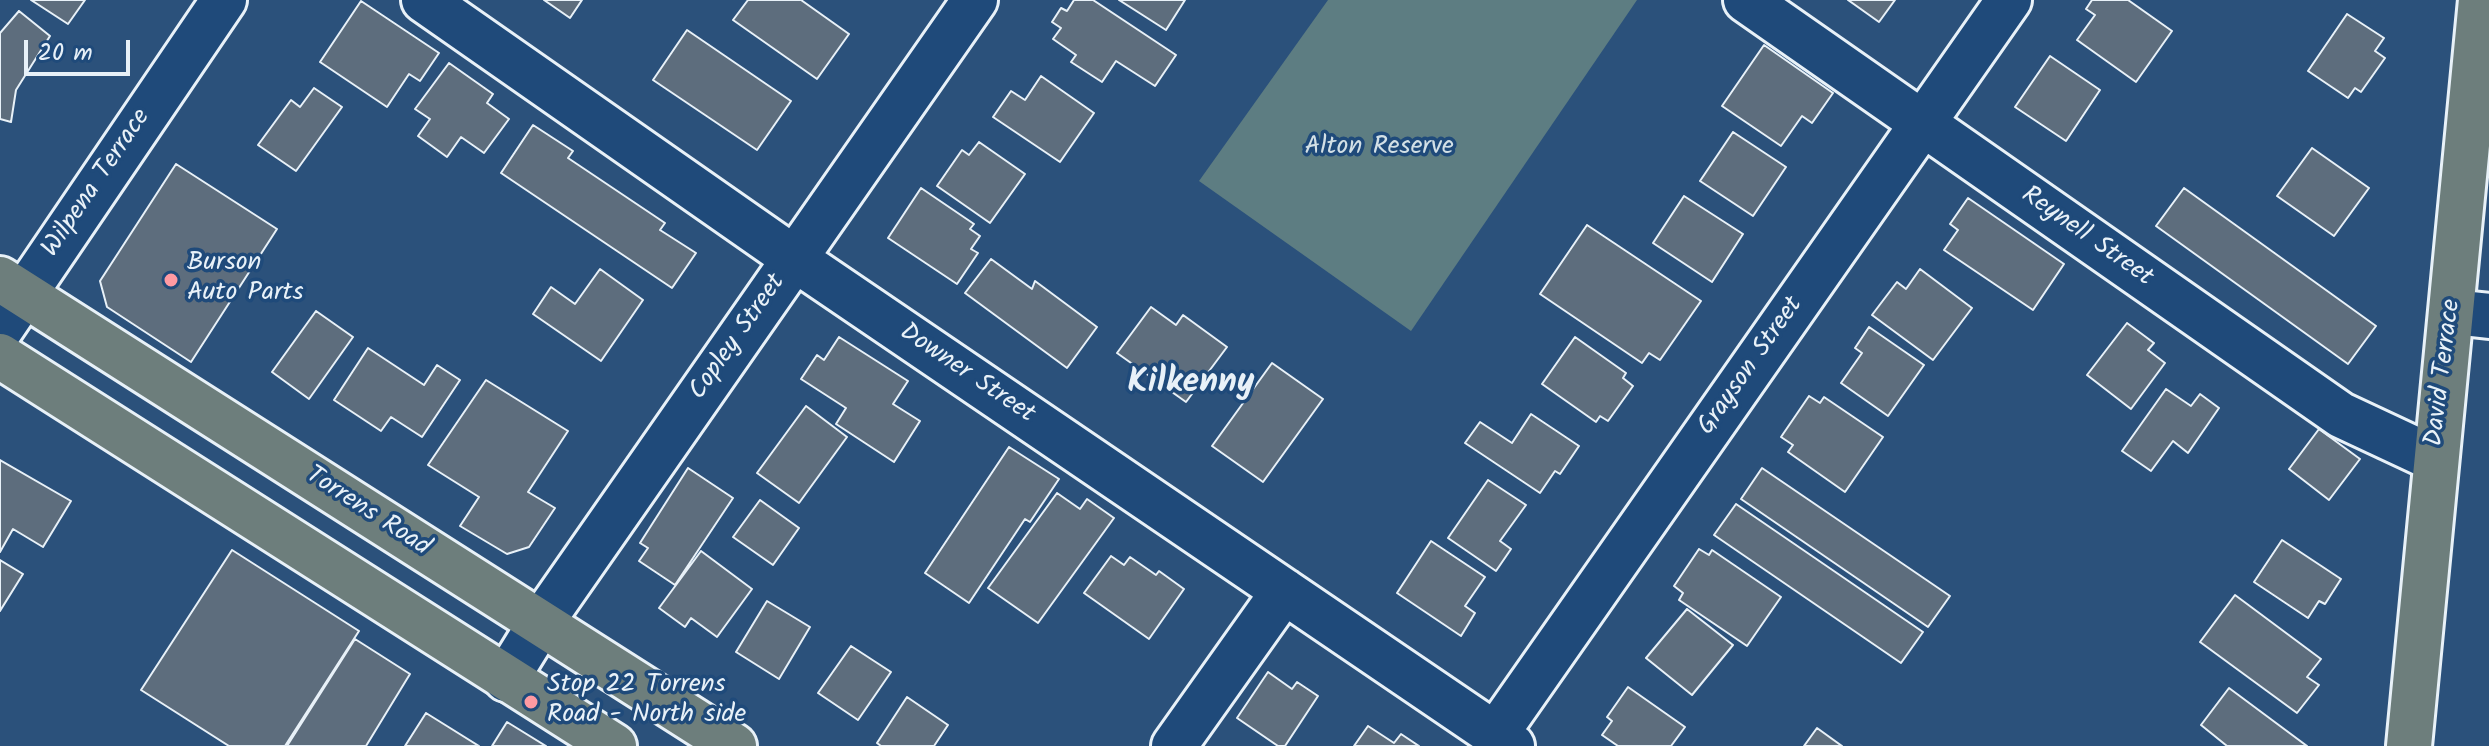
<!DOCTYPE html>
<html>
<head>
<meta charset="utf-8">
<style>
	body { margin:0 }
	#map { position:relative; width:2489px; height:746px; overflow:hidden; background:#2b517b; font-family:Kalam,sans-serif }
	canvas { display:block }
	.scale { position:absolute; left:24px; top:40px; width:106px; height:36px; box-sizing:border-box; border:4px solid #e8f1f8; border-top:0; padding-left:10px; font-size:24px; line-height:28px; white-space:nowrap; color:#e8f1f8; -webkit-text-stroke:6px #1f4a7a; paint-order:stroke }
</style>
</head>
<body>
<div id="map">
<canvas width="2489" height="746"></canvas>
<div class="scale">20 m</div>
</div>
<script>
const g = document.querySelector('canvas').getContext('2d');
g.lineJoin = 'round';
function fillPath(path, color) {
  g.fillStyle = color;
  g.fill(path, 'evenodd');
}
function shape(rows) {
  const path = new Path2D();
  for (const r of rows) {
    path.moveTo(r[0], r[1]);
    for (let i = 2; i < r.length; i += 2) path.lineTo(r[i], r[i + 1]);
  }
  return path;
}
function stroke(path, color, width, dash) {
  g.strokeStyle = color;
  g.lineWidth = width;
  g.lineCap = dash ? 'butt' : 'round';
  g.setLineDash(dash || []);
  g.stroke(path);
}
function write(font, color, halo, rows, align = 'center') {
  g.font = font + ' Kalam,sans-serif';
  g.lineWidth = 7;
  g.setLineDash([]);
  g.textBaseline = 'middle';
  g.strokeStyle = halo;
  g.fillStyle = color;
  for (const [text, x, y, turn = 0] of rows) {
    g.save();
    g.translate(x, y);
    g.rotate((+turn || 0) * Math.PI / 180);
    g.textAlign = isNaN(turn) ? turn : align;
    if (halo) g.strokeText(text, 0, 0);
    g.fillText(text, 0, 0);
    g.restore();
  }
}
fillPath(shape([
	[1328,0,1637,0,1411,331,1199,181]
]), '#5d7d82');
const building = shape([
	[31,0,85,0,68,24,31,0],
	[544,0,582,0,570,18,544,0],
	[748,0,801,0,849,34,817,79,733,20,748,0],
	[1074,0,1093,0,1176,55,1155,86,1116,61,1102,82,1071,62,1076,55,1053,39,1061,28,1052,22,1061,8,1067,11,1074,0],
	[1119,0,1185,0,1166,30,1119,0],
	[1848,0,1895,0,1879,22,1848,0],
	[2092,0,2128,0,2172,31,2136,82,2077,40,2095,15,2086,9,2092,0],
	[361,1,439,53,420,81,409,74,387,107,320,62,361,1],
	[19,11,50,36,16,90,11,122,0,119,0,33,19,11],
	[2347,14,2384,38,2375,51,2385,58,2361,92,2355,88,2348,98,2308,71,2347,14],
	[687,30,791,101,757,150,653,80,687,30],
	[1764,45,1833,93,1812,123,1802,116,1781,146,1722,106,1764,45],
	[2050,56,2100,90,2066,141,2015,107,2050,56],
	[449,63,493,94,487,103,509,119,484,153,461,137,447,157,418,136,430,119,415,109,449,63],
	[1041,76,1094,113,1060,162,993,117,1011,91,1025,100,1041,76],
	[314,88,342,107,296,171,258,145,291,100,300,107,314,88],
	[533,125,573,151,568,158,665,223,660,230,696,253,672,288,501,173,533,125],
	[1733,132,1786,167,1753,216,1700,181,1733,132],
	[979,142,1025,174,990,223,937,186,962,150,969,155,979,142],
	[2312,148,2369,188,2334,236,2277,196,2312,148],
	[176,164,277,229,191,362,107,307,100,281,176,164],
	[921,188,974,224,970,229,980,236,971,249,978,253,957,284,888,238,921,188],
	[2184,188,2376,326,2348,364,2156,226,2184,188],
	[1684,196,1743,234,1712,282,1653,243,1684,196],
	[1968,198,2064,264,2033,310,1944,250,1958,230,1950,224,1968,198],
	[1587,225,1701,301,1660,360,1649,353,1642,363,1540,294,1587,225],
	[991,259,1032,289,1035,281,1097,327,1067,368,965,293,991,259],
	[600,269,643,300,601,361,533,314,551,287,575,304,600,269],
	[1920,269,1972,308,1933,360,1872,315,1897,282,1906,289,1920,269],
	[1151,307,1176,325,1183,315,1227,347,1186,402,1117,353,1151,307],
	[316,311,353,337,309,399,272,372,316,311],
	[2127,323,2154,343,2148,350,2165,363,2131,409,2087,375,2127,323],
	[1869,327,1924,365,1888,416,1841,383,1862,353,1855,348,1869,327],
	[839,337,908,381,893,404,920,421,894,462,836,424,846,408,801,379,817,355,824,360,839,337],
	[1575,337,1626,373,1623,378,1633,386,1608,421,1600,416,1596,422,1542,384,1575,337],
	[368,348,424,385,437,365,460,380,422,437,391,417,381,431,334,400,368,348],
	[1272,363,1323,399,1263,482,1212,446,1272,363],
	[486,380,568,431,528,492,555,508,529,547,507,554,460,526,479,497,428,465,486,380],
	[2166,389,2191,406,2200,394,2219,408,2188,453,2173,441,2151,471,2122,451,2166,389],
	[1809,396,1820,403,1824,397,1883,437,1845,492,1788,452,1793,445,1781,437,1809,396],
	[806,406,847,437,799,503,757,473,806,406],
	[1531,414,1579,446,1560,474,1555,471,1540,493,1465,443,1480,422,1512,443,1531,414],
	[2319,429,2360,459,2329,500,2289,469,2319,429],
	[1009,447,1059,479,1030,522,1025,519,969,603,925,573,1009,447],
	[0,460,71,501,43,547,13,529,0,552,0,460],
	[688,468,733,498,675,585,639,561,648,548,640,543,688,468],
	[1762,468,1950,596,1928,627,1741,499,1762,468],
	[1488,480,1526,505,1500,541,1511,549,1496,571,1448,538,1488,480],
	[1057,493,1080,509,1087,499,1114,518,1038,623,988,588,1057,493],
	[760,500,799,528,773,565,733,537,760,500],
	[1736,504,1923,632,1901,663,1714,535,1736,504],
	[2282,540,2341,579,2325,604,2319,601,2308,618,2254,582,2282,540],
	[1431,541,1485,577,1465,606,1475,613,1461,636,1397,593,1431,541],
	[1699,549,1709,555,1712,550,1781,597,1747,646,1679,600,1683,593,1674,586,1699,549],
	[232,550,359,631,285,746,229,746,141,690,232,550],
	[701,551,752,589,717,637,691,618,685,627,659,608,701,551],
	[1111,556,1124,565,1130,557,1156,575,1159,571,1184,589,1149,639,1084,593,1111,556],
	[0,560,23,574,0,611,0,560],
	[2235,595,2321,659,2307,677,2319,685,2297,713,2200,642,2235,595],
	[767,601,810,627,779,679,736,652,767,601],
	[1687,609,1733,645,1692,695,1646,658,1687,609],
	[355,639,410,674,366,746,287,746,355,639],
	[851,646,891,672,858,720,818,693,851,646],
	[1268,672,1292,689,1297,682,1318,696,1285,746,1278,746,1237,718,1268,672],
	[1628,687,1685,727,1671,746,1618,746,1602,735,1612,721,1607,717,1628,687],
	[2229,688,2307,746,2227,746,2201,725,2229,688],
	[907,697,948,725,934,746,881,746,877,743,907,697],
	[426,713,479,746,405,746,426,713],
	[507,722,546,746,492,746,507,722],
	[1368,726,1394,743,1401,734,1419,746,1354,746,1368,726],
	[1817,728,1842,746,1804,746,1817,728]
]);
fillPath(building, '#5d6d7d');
stroke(building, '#e8f1f8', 2);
const minor = shape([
	[424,0,795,259,1512,746],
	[1746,0,2341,415,2435,459],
	[2453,312,2489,316],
	[0,330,224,0],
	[506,679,540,624,975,0],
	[1495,735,2009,0],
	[1174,746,1284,591]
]);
const major = shape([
	[0,279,734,746],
	[0,356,614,746],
	[2409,746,2481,0]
]);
stroke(minor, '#e8f1f8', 50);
stroke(major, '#e8f1f8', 50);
stroke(minor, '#1f4a7a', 44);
stroke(major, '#6d7e7c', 44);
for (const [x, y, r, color] of [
	[171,280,8,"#ff9aa2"],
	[531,702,8,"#ff9aa2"]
]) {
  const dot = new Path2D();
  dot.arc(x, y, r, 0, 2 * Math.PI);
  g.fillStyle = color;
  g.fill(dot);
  stroke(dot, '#1f4a7a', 3);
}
write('26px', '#d3e0e6', '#1f4a7a', [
	["Alton Reserve",1379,149]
]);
write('26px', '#e8f1f8', '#1f4a7a', [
	["Wilpena Terrace",98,184,-56],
	["Reynell Street",2086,238,35],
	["Copley Street",739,338,-55],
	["Grayson Street",1752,367,-55],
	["David Terrace",2445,373,-83],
	["Downer Street",966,375,34],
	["Torrens Road",367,513,33]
]);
write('26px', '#e8f1f8', '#1f4a7a', [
	["Burson",187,265],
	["Auto Parts",187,295],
	["Stop 22 Torrens",547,687],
	["Road - North side",547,717]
], 'left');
write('bold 34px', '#e8f1f8', '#1f4a7a', [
	["Kilkenny",1191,385]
]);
</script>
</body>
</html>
